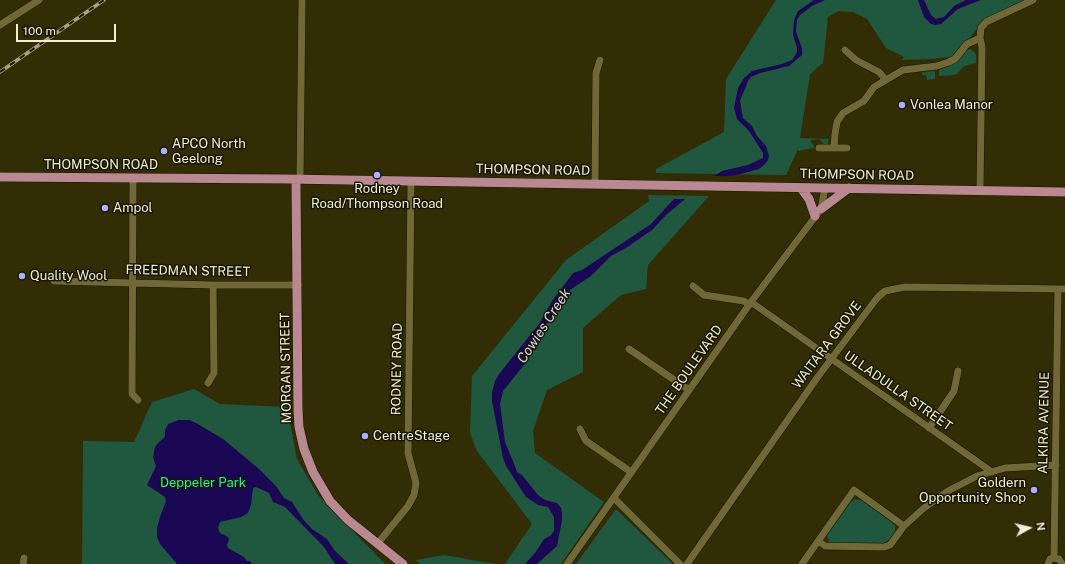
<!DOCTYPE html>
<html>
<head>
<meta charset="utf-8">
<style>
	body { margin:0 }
	#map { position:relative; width:1065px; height:564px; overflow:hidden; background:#322d05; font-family:"Public Sans",sans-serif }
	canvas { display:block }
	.north { position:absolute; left:1009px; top:508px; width:40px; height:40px; -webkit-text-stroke:3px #181603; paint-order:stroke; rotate:82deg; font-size:11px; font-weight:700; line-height:16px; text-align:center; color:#f1efd4 }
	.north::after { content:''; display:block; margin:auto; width:14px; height:18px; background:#f1efd4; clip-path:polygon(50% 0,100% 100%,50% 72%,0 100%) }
	.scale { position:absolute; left:16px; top:24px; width:100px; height:18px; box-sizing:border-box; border:2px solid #f1efd4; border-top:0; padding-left:5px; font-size:12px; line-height:14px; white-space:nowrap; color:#f1efd4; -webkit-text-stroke:3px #181603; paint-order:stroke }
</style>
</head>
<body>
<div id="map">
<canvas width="1065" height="564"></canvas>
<div class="north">N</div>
<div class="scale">100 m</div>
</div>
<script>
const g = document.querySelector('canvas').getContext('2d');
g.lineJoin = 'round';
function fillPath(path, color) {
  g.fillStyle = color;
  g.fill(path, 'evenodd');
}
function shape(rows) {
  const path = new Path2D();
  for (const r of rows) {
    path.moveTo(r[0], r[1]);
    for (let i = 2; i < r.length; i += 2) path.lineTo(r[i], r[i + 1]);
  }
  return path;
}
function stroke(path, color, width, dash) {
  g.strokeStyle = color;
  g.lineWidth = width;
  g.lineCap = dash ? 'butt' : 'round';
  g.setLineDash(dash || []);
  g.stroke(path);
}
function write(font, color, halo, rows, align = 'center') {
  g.font = font + ' "Public Sans",sans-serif';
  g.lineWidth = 3;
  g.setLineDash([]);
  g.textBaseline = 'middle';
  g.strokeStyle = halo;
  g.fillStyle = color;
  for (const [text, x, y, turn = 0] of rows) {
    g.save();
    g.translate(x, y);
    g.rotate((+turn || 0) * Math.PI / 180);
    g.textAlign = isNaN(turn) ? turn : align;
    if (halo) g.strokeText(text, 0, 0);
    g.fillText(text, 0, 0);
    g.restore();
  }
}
fillPath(shape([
	[776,0,1024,0,984,20,955,56,932,59,902,60,904,57,886,48,867,19,853,12,838,11,828,17,823,63,810,74,800,138,829,139,827,145,825,145,819,139,812,140,810,141,814,146,814,148,798,151,798,149,786,175,656,173,656,169,724,132,726,79],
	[971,49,974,52,976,55,976,63,964,66,957,74,954,75,939,76,939,70,957,62,963,53,967,50],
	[935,71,935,79,927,80,926,75,922,75,922,72],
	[648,195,709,196,648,265,646,289,621,295,583,328,583,372,547,390,533,431,535,453,604,502,561,564,505,564,532,524,477,451,470,433,472,376,566,260,649,201],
	[194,389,220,404,287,407,297,459,318,495,385,564,82,564,83,441,134,442,152,402],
	[855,499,863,501,895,525,895,532,889,540,882,544,832,543,829,542,827,535,851,502],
	[616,509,673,564,576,564],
	[444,555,495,564,420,564,416,560]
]), '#1f583f');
fillPath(shape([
	[814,0,825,0,812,6,800,15,797,20,796,32,802,48,802,55,789,66,760,73,751,77,748,81,740,101,743,118,752,126,757,136,766,146,769,156,768,160,765,164,759,169,741,174,731,176,714,176,722,171,748,165,763,158,763,153,749,131,737,119,734,108,738,88,744,78,752,71,782,64,792,60,794,57,797,52,797,48,793,35,794,20,798,11],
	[918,0,924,0,931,15,936,19,944,17,954,6,966,0,981,0,958,9,941,24,935,25,931,24,924,17],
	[674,199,685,199,666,215,652,230,626,248,611,256,591,276,570,290,541,332,536,346,524,365,503,391,500,404,505,442,515,466,517,472,522,475,538,495,545,500,557,503,561,508,562,513,562,520,557,546,537,564,525,564,535,553,544,539,550,536,554,531,554,517,548,507,538,505,526,497,506,466,503,458,492,401,492,393,495,381,499,374,539,324,552,301,573,273,582,270,651,224],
	[179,420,190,420,196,423,223,439,258,468,276,486,284,498,292,502,303,519,312,529,327,539,335,551,349,564,335,564,324,547,285,507,273,502,269,493,256,487,253,488,251,505,248,513,241,517,220,522,218,528,220,533,228,537,229,540,227,545,228,548,244,557,247,561,250,561,252,564,177,564,160,544,157,537,157,528,160,517,166,501,165,497,147,485,156,466,153,457,155,447,159,442,163,439,165,436,165,430,168,424]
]), '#1a0854');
const minor = shape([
	[0,25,39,0],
	[845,50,856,60,879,72,886,80],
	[819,148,847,148],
	[834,148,835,134,837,122,843,113,864,101,874,87,903,70,937,66,949,62,955,59,967,44,980,38],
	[133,178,132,394,138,400],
	[300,180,302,0],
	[595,184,596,73,600,60],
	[980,190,982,47,980,38,981,28,986,22,1033,0],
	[54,281,213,285,298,285],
	[693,286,704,295,744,301,749,305],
	[751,302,992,472],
	[629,349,689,390],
	[208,383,214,373,213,285],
	[929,428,954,391,958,371],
	[580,429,586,441,631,472],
	[614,498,680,564],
	[904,526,924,508,948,491,977,476,1005,468,1056,465],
	[378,543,408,506,414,495,416,483,408,453,411,182],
	[1054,558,1058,289],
	[23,564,24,558],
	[567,564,751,302,821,209,825,188],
	[687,564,817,378,877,298,885,291,905,287,1065,289],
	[802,564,854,490,904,526,890,545,884,547,825,546,818,541],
	[1048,564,1050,559,1054,558,1059,559,1062,564]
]);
const major = shape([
	[0,177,287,179,1065,192],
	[296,180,298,410,299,427,304,449,313,472,330,501,348,520,403,564],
	[801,188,809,199,815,216],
	[821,209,849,188]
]);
stroke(minor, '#191500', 8);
stroke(major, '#191500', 10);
stroke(minor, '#706937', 7);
stroke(major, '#ba8891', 9);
const rail = shape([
	[0,72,104,0]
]);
stroke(rail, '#a6a383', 3.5);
stroke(rail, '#181603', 2, [6]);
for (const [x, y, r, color] of [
	[902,105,4,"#acaffb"],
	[164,151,4,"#acaffb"],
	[377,175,4,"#acaffb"],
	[105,208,4,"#acaffb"],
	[22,276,4,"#acaffb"],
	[365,436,4,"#acaffb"],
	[1034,490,4,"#acaffb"]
]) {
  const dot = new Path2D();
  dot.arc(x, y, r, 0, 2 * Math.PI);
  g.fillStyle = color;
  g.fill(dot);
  stroke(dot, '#181603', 1.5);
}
write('13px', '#f1efd4', '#181603', [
	["Vonlea Manor",910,105],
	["APCO North",172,144],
	["Geelong",172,159],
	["Rodney",377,189,"center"],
	["Road/Thompson Road",377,204,"center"],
	["Ampol",113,208],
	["Quality Wool",30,276],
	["CentreStage",373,436],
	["Goldern",1026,483,"right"],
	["Opportunity Shop",1026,498,"right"]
], 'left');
write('13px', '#f1efd4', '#181603', [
	["THOMPSON ROAD",101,165],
	["THOMPSON ROAD",533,170,1],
	["THOMPSON ROAD",857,175,1],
	["FREEDMAN STREET",188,271,1],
	["WAITARA GROVE",827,345,-53],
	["MORGAN STREET",286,368,-91],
	["RODNEY ROAD",397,369,-89],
	["THE BOULEVARD",689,370,-55],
	["ULLADULLA STREET",898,391,35],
	["ALKIRA AVENUE",1044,423,-89]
]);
write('13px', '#1bf3aa', '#181603', [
	["Deppeler Park",203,483]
]);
write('italic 14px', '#d6d8f3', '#181603', [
	["Cowies Creek",544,326,-57]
]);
</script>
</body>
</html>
